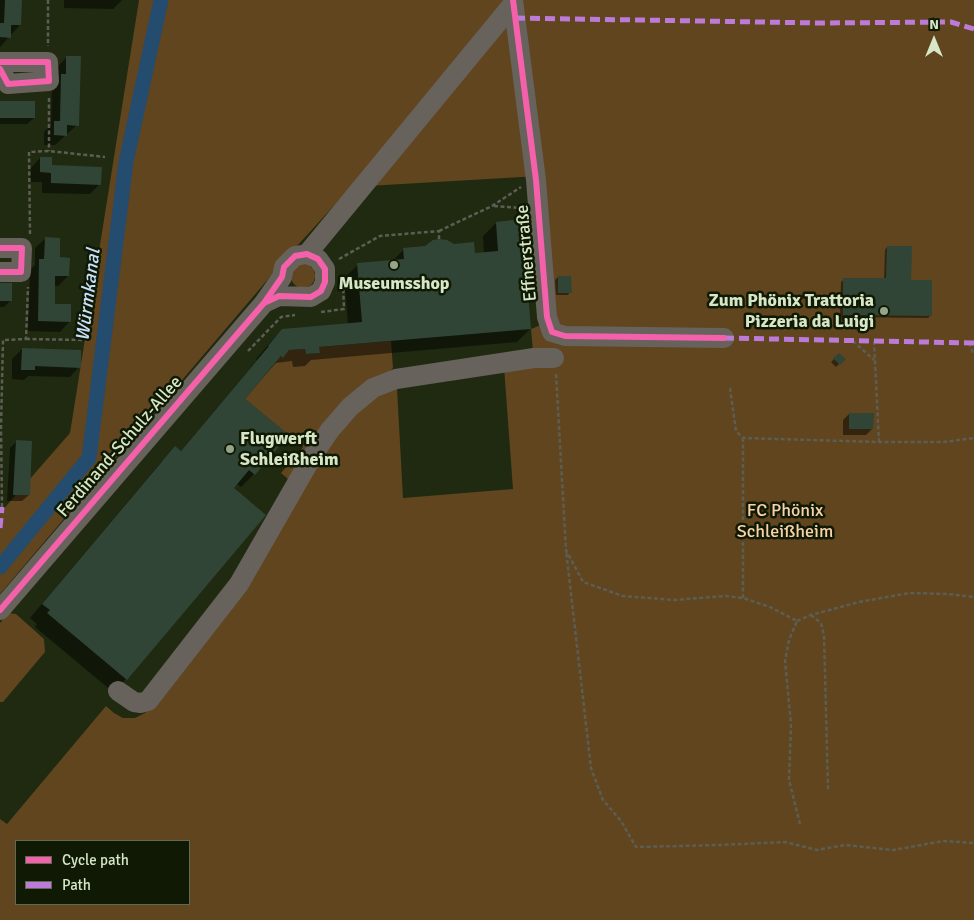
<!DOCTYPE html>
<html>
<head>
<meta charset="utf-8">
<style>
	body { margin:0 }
	#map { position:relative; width:974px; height:920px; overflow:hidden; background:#1f2a10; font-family:Signika,sans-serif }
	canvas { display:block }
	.legend { position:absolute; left:15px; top:840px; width:175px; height:65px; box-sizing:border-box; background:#0f1903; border:1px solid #5f6b51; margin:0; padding:6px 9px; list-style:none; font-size:15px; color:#d6e6c7 }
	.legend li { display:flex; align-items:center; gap:10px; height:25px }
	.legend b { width:25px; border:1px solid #5f6b51 }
	.north { position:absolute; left:909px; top:15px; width:50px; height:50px; -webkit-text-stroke:4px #0f1903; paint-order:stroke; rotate:0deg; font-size:14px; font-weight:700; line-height:20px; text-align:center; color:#d6e6c7 }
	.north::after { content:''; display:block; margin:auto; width:18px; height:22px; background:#d6e6c7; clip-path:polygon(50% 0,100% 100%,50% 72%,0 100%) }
</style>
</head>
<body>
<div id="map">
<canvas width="974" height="920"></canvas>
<ul class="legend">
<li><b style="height:6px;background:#f560ab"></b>Cycle path</li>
<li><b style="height:6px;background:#bd7bd9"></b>Path</li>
</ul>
<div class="north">N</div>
</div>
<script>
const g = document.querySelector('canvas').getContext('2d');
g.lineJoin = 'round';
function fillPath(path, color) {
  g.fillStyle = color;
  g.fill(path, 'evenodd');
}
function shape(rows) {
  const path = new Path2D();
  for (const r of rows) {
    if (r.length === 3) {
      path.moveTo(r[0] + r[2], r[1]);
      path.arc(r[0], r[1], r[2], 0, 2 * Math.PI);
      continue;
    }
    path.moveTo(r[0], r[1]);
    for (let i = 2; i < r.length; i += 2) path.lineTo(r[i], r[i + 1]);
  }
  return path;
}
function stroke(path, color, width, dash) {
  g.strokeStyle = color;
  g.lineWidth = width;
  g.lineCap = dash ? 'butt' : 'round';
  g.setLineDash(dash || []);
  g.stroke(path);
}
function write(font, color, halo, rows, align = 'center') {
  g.font = font + ' Signika,sans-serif';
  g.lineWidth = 5;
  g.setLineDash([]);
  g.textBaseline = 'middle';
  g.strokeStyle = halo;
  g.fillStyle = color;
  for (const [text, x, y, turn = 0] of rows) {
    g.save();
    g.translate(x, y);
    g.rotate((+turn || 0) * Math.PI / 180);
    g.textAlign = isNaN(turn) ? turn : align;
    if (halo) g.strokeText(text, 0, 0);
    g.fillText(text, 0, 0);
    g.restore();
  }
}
fillPath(shape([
	[139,0,974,0,974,920,0,920,0,819,7,824,106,706,114,713,123,718,135,718,145,713,159,698,301,483,355,407,397,388,403,498,513,489,504,367,534,362,531,329,553,320,539,176,351,187,286,258,0,594,0,513,70,433],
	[16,841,189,841,189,904,16,904],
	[303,276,12],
	[391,341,393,368,289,480,281,473,303,447,245,399,281,356,283,357,289,350,305,349,306,354,319,353,319,347],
	[8,613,16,614,44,639,45,652,3,702,0,702,0,623]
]), '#60451f');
fillPath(shape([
	[0,0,20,0,20,25,0,47],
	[64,0,122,0,113,9,64,8],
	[67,57,77,125,55,145,44,145,44,132,51,125,52,85,57,67],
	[0,102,34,118,27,124,0,124],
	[40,158,51,167,100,184,90,194,42,193,42,182,30,182,31,168],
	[496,223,530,329,517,342,311,360,305,366,293,367,292,361,276,363,243,399,254,474,241,487,236,483,126,679,113,692,35,627,37,624,30,618,162,461,180,452,257,360,256,359,269,344,282,330,348,325,344,278,358,265,392,262,404,249,474,254,484,254,483,236],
	[45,239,68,276,58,286,54,286,53,305,69,322,60,332,28,331,30,270,35,265,35,248],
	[887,247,931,315,928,318,840,317,841,282,844,279,884,280,885,250],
	[558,277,570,292,568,295,556,295,555,280],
	[0,284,10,301,4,307,0,307],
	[22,349,79,367,70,377,28,376,24,380,12,379,12,359],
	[839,354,844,359,836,367,831,362],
	[849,414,872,429,866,435,843,435,843,420],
	[16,442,29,495,22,501,7,501,10,448]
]), '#0007');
stroke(shape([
	[0,567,89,458,126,162,161,0]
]), '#234c6f', 15);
fillPath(shape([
	[5,0,22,0,21,25,11,25,11,38,0,37,0,23,4,23],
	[66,56,81,56,79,126,67,125,67,136,54,135,54,121,60,121,61,74,66,74],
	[0,101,35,101,35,118,0,118],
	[40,157,52,157,52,165,102,167,101,185,51,183,51,173,40,172],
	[522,219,531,329,319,347,320,353,306,354,305,349,289,350,283,358,281,356,245,399,289,435,255,475,249,470,234,488,266,515,127,680,47,613,50,610,42,604,175,446,181,451,269,346,268,346,282,329,362,322,357,263,404,259,403,248,425,246,433,240,439,239,447,240,454,244,474,242,475,253,498,251,496,222],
	[45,237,60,238,60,257,70,258,69,276,55,276,55,304,71,304,71,322,38,321,39,259,44,259],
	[887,246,912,246,911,280,932,280,932,316,843,315,843,278,886,278],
	[558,276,571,276,572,293,558,293],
	[0,283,12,283,12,301,0,301],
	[22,348,81,350,81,368,35,366,35,370,21,370],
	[839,353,846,359,840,365,833,358],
	[849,413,874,413,873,429,849,429],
	[16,440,32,441,30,495,13,495]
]), '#304536');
stroke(shape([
	[48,0,48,46],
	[49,98,49,151],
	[494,206,521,208],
	[439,231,492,206,521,187],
	[30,234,29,152,49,151,105,157],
	[339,259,380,236,439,231,439,239],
	[321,312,344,309,343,283],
	[26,339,87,340],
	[853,341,874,360],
	[874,341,879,442],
	[969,343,974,355],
	[248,351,281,317,295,315],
	[556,374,566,550],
	[730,388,736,431,743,438,879,442,943,442,974,438],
	[743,438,743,598],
	[2,507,1,427,3,340,26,339,28,287],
	[811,615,821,623,824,635,828,790],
	[797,621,811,615,859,602,909,593,948,594,974,597],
	[800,824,789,780,791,724,785,661,789,640,797,621,770,607,743,598,726,596,675,600,623,596,583,582,566,550,591,768,603,800,621,821,636,847,720,845,785,842,817,850,845,845,893,850,944,841,974,843]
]), '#5d5e53', 2.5, [4, 2.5]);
stroke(shape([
	[513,0,536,180,547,317,552,332,565,336,724,338],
	[0,62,48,62,49,81,8,84,0,69],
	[0,248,22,248,21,272,0,272],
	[307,254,513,4],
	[0,610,264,303,282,277,284,267,295,256,307,254,318,259,325,269,325,282,321,291,311,297,279,296,264,303],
	[118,691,134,702,141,703,148,701,239,584,313,455,330,430,350,407,373,388,396,379,534,358,554,358]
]), '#67625c', 20);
stroke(shape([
	[515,18,822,23,951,22,974,29],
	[724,338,974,343],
	[0,528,2,507]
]), '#bd7bd9', 5, [10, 5]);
stroke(shape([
	[513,0,536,180,547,317,552,332,565,336,724,338],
	[0,62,48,62,49,81,8,84,0,69],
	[0,248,22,248,21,272,0,272],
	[0,610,264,303,282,277,284,267,295,256,307,254,318,259,325,269,325,282,321,291,311,297,279,296,264,303]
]), '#f560ab', 6);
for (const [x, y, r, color] of [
	[394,265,5,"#96a487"],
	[884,311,5,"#96a487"],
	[230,449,5,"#96a487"]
]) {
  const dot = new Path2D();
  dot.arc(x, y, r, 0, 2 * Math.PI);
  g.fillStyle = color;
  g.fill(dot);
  stroke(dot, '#0f1903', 2);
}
write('18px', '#d6e6c7', '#0f1903', [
	["Effnerstraße",527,253,-95],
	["Ferdinand-Schulz-Allee",120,447,-49]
]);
write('bold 18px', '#d6e6c7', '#0f1903', [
	["Museumsshop",394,284],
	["Zum Phönix Trattoria",874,301,"right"],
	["Pizzeria da Luigi",874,322,"right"],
	["Flugwerft",240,439,"left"],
	["Schleißheim",240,460,"left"]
]);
write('18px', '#f8d2a9', '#0f1903', [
	["FC Phönix",785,511],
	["Schleißheim",785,532]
]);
write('italic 19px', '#c7e0fb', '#0f1903', [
	["Würmkanal",89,295,-83]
]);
</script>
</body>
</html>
